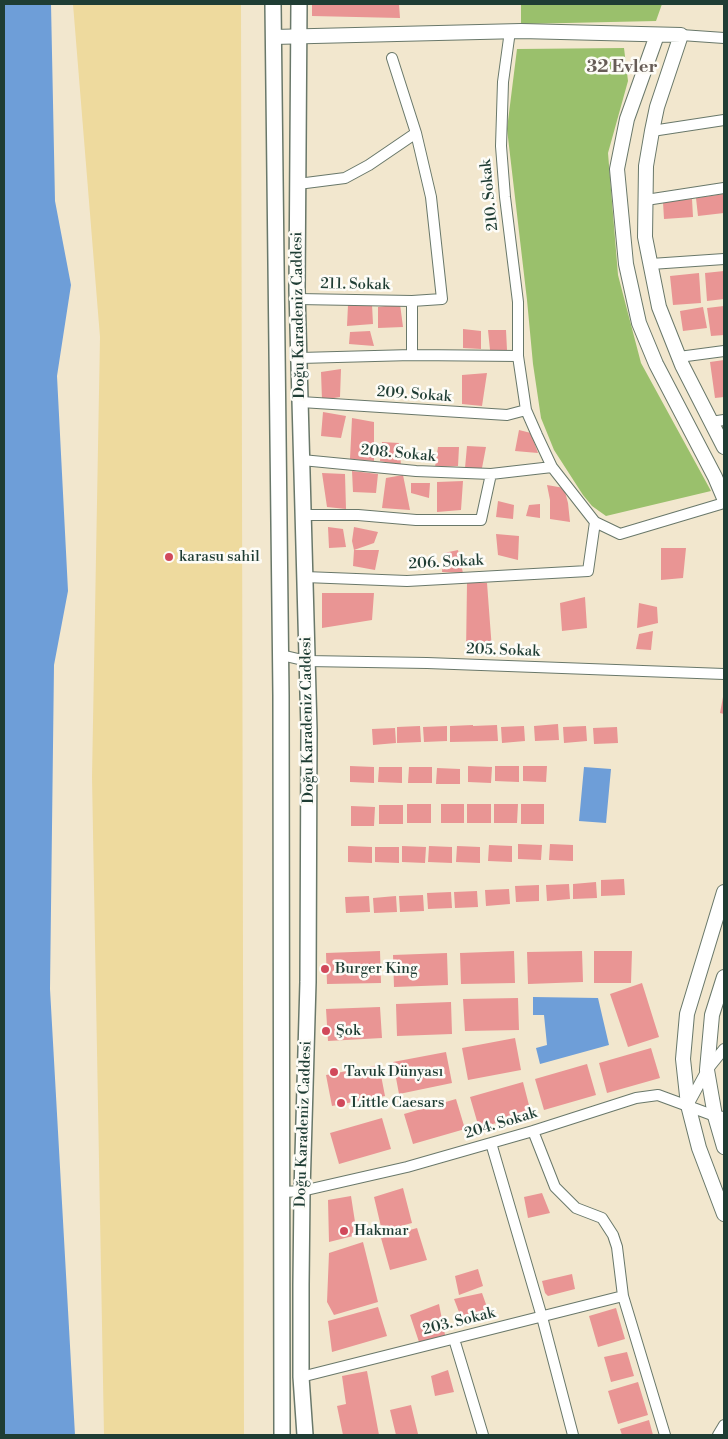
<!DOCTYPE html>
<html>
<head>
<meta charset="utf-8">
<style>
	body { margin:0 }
	#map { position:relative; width:728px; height:1439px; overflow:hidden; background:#f2e7ce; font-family:"Libre Bodoni",serif }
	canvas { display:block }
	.frame { position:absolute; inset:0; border:5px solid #1f3d34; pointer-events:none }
</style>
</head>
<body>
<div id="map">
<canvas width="728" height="1439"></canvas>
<div class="frame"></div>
</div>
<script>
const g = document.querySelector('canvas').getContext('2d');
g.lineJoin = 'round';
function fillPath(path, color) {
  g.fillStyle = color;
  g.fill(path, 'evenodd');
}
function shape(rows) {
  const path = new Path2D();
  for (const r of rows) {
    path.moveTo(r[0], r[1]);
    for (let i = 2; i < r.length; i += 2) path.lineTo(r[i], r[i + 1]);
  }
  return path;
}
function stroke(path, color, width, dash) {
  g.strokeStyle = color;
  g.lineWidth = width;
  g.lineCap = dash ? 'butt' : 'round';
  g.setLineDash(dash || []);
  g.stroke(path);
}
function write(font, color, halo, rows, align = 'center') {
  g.font = font + ' "Libre Bodoni",serif';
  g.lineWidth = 5;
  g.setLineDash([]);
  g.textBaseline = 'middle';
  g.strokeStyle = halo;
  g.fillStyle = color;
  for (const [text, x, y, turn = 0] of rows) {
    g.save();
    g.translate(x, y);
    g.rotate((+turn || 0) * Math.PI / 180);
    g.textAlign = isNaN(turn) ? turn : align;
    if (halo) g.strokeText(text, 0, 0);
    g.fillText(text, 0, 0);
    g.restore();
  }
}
fillPath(shape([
	[521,4,662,4,656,21,521,24],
	[624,48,628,81,608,153,618,275,641,363,711,491,606,516,592,506,583,495,554,450,541,418,533,364,527,300,507,129,517,49]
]), '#9ac06c');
fillPath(shape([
	[73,4,241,4,244,1435,104,1435,92,777,100,337]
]), '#eeda9e');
fillPath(shape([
	[4,4,51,4,55,201,71,285,57,376,68,591,54,665,50,989,75,1435,4,1435],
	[584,767,611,769,606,823,579,821],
	[533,997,598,998,609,1045,540,1064,536,1048,547,1045,544,1015,533,1015]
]), '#6e9ed8');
fillPath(shape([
	[312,4,399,4,400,18,312,16],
	[724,194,724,213,698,216,696,198],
	[692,199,693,217,664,219,663,202],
	[724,271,724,299,707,301,705,273],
	[699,273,701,303,673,305,670,276],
	[372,304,373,324,347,326,348,305],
	[400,304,403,327,378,328,378,307],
	[724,306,724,335,711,336,707,308],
	[703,307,707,328,683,331,680,311],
	[463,329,481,331,481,349,463,348],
	[488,330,506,330,507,350,490,350],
	[370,331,374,346,349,344,350,332],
	[724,360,724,397,715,398,710,362],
	[341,369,340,397,322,400,321,372],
	[487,373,482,406,462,404,462,375],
	[323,412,346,416,341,438,321,436],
	[352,418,374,422,374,461,350,459],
	[519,430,531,433,538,453,515,451],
	[382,442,399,443,401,465,380,461],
	[467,446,486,447,482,468,465,468],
	[438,447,459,447,458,466,435,467],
	[352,471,378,474,376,493,353,492],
	[322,473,345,474,346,509,327,507],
	[403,475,410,510,382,508,386,478],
	[463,481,461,510,437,512,437,482],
	[411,483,430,483,429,498,411,493],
	[547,485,564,488,568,503,570,522,550,519,550,500],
	[498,501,514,505,513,519,496,517],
	[540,504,540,518,526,516,529,505],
	[328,527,343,529,346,547,329,548],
	[354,527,378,532,374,543,354,550,379,550,375,570,353,566,354,550,352,541],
	[496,534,519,536,518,560,498,555],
	[661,548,686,548,683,578,661,580],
	[458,550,463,573,442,572,444,553],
	[467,583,487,583,492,650,466,653],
	[322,593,374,593,372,620,322,628],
	[585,597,587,628,562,631,560,603],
	[639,603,657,607,658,623,637,628],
	[653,631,651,650,636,649,639,634],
	[723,697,724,714,720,713],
	[558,724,559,740,535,741,534,726],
	[473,725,473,726,497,725,498,741,450,742,450,726],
	[420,726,421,742,397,743,397,727],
	[447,726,447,741,424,742,423,727],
	[524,726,525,741,502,743,501,727],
	[586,726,587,741,564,743,563,727],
	[617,727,618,743,594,744,593,728],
	[395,728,396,743,373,745,372,729],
	[350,766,374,767,374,783,350,782],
	[468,766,492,767,491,783,468,782],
	[495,766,519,766,519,782,495,781],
	[523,766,547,766,546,782,523,781],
	[379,767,402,767,402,783,378,782],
	[409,767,432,767,432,783,408,783],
	[437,768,460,769,460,784,436,784],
	[407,804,431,804,431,823,407,823],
	[441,804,464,804,464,823,441,823],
	[467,804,491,804,491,823,467,823],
	[494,804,518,804,517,823,494,823],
	[521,804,544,804,544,824,521,824],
	[379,805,403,805,403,824,379,824],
	[351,806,375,807,374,826,351,826],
	[518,844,542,845,541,860,518,859],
	[550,844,573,845,573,861,549,860],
	[489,845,512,846,512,862,488,861],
	[348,846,372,847,372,863,348,862],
	[402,846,426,847,425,863,402,862],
	[429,846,452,847,452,863,428,862],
	[457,846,480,847,480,863,456,862],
	[375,847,399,847,399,863,375,862],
	[624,879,625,895,601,896,601,880],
	[596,882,597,898,573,899,573,884],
	[569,884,570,899,547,901,546,885],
	[539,885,539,901,516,902,515,886],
	[509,889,510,904,486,906,485,890],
	[477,891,478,907,455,908,454,892],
	[451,892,452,908,428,909,427,893],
	[423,895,424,911,400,912,399,896],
	[369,896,370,912,346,913,345,897],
	[396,896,397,912,374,913,373,898],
	[380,951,381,983,327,984,326,953],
	[514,951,515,983,461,984,460,953],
	[582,951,583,982,528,984,527,952],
	[594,951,632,951,631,983,594,983],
	[447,953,448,985,394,987,393,955],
	[642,983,659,1037,628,1047,610,994],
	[518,998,519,1030,465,1031,463,999],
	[451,1002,452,1034,397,1036,396,1004],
	[380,1007,382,1038,328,1041,326,1009],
	[515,1038,521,1070,468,1080,462,1048],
	[651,1048,660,1078,607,1093,599,1063],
	[446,1052,452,1083,399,1094,393,1062],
	[587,1064,596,1095,544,1110,535,1079],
	[379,1065,385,1096,332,1106,326,1075],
	[523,1082,531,1113,479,1128,470,1097],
	[456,1099,465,1129,413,1144,404,1114],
	[382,1118,391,1149,339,1164,330,1133],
	[403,1188,412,1223,382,1231,374,1197],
	[542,1193,550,1213,528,1218,524,1197],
	[351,1196,357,1235,329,1242,328,1200],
	[417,1228,427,1260,390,1270,381,1238],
	[363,1242,378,1302,334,1315,327,1302,329,1253],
	[478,1269,483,1286,459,1295,455,1276],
	[572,1274,575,1289,548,1296,545,1293,542,1281],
	[482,1293,488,1310,462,1320,454,1299],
	[439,1304,445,1335,419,1342,410,1315],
	[378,1307,387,1336,332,1352,328,1321],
	[616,1308,625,1339,598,1347,589,1316],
	[627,1352,634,1376,611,1382,604,1357],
	[448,1370,454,1392,435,1396,431,1376],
	[367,1371,379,1435,343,1435,337,1406,346,1404,342,1376],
	[638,1382,648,1415,618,1424,608,1391],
	[411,1405,418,1434,396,1435,390,1410],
	[649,1420,653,1435,622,1435,620,1429]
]), '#e99594');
const street = shape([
	[510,31,503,82,501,146,505,197,518,302,518,356,526,410,537,435,552,467,595,522,620,534,724,503],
	[681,35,724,38],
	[392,58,416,133],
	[652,131,724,120],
	[298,184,345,178,369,165,416,133,431,197,442,299,412,301,412,355],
	[646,200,724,188],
	[651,264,724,259],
	[298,299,412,301],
	[679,357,724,351],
	[300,358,412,355,518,356],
	[301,402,507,415,526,410],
	[711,422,724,420],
	[302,460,416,471,491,474],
	[304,515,358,515,416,520,481,520,491,474,552,467],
	[305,577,407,581,588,571,595,522],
	[281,655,307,661,427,663,724,674],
	[688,1105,707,1070,724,1049],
	[533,1131,555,1187,576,1208,602,1218,613,1235,617,1247,623,1296,665,1435],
	[491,1143,542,1317,573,1435],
	[283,1192,302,1191,407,1167,533,1131,636,1098,658,1095,715,1116,724,1117],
	[454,1339,483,1435],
	[301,1377,623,1296],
	[718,1435,724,1425]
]);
const secondary = shape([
	[657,35,627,119,617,169,626,264,639,323,656,364,715,477,724,498],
	[273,37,521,31,681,35,657,107,652,131,646,166,645,237,659,307,682,365,724,447],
	[724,892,687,1014,683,1059,688,1105,699,1148,724,1214],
	[724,977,712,1015,707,1070,715,1116,724,1147]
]);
const primary = shape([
	[273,4,281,695,282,1435],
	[299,4,297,290,309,730,308,982,302,1191,301,1284,301,1377,305,1435]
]);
stroke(street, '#69786a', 12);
stroke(secondary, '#69786a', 16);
stroke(primary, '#69786a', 18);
stroke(street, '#fff', 10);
stroke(secondary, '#fff', 14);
stroke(primary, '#fff', 15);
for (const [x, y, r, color] of [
	[169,557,5,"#d1495b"],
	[325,969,5,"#d1495b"],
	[326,1031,5,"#d1495b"],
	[334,1072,5,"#d1495b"],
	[341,1103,5,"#d1495b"],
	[344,1231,5,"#d1495b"]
]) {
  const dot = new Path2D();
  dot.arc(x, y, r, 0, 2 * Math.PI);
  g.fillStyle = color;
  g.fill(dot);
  stroke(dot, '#fdfcf7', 2);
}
write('15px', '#1f3d34', '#fdfcf7', [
	["210. Sokak",490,195,-96],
	["211. Sokak",355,285,1],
	["Doğu Karadeniz Caddesi",299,315,-91],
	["209. Sokak",414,395,4],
	["208. Sokak",398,454,5],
	["206. Sokak",446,563,-3],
	["205. Sokak",503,651,2],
	["Doğu Karadeniz Caddesi",308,720,-91],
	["Doğu Karadeniz Caddesi",304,1124,-88],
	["204. Sokak",501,1124,-17],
	["203. Sokak",459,1322,-14]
]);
write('15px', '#1f3d34', '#fdfcf7', [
	["karasu sahil",179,557],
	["Burger King",335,969],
	["Şok",336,1031],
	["Tavuk Dünyası",344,1072],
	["Little Caesars",351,1103],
	["Hakmar",354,1231]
], 'left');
write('bold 18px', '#665c56', '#fdfcf7', [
	["32 Evler",622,68]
]);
</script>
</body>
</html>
